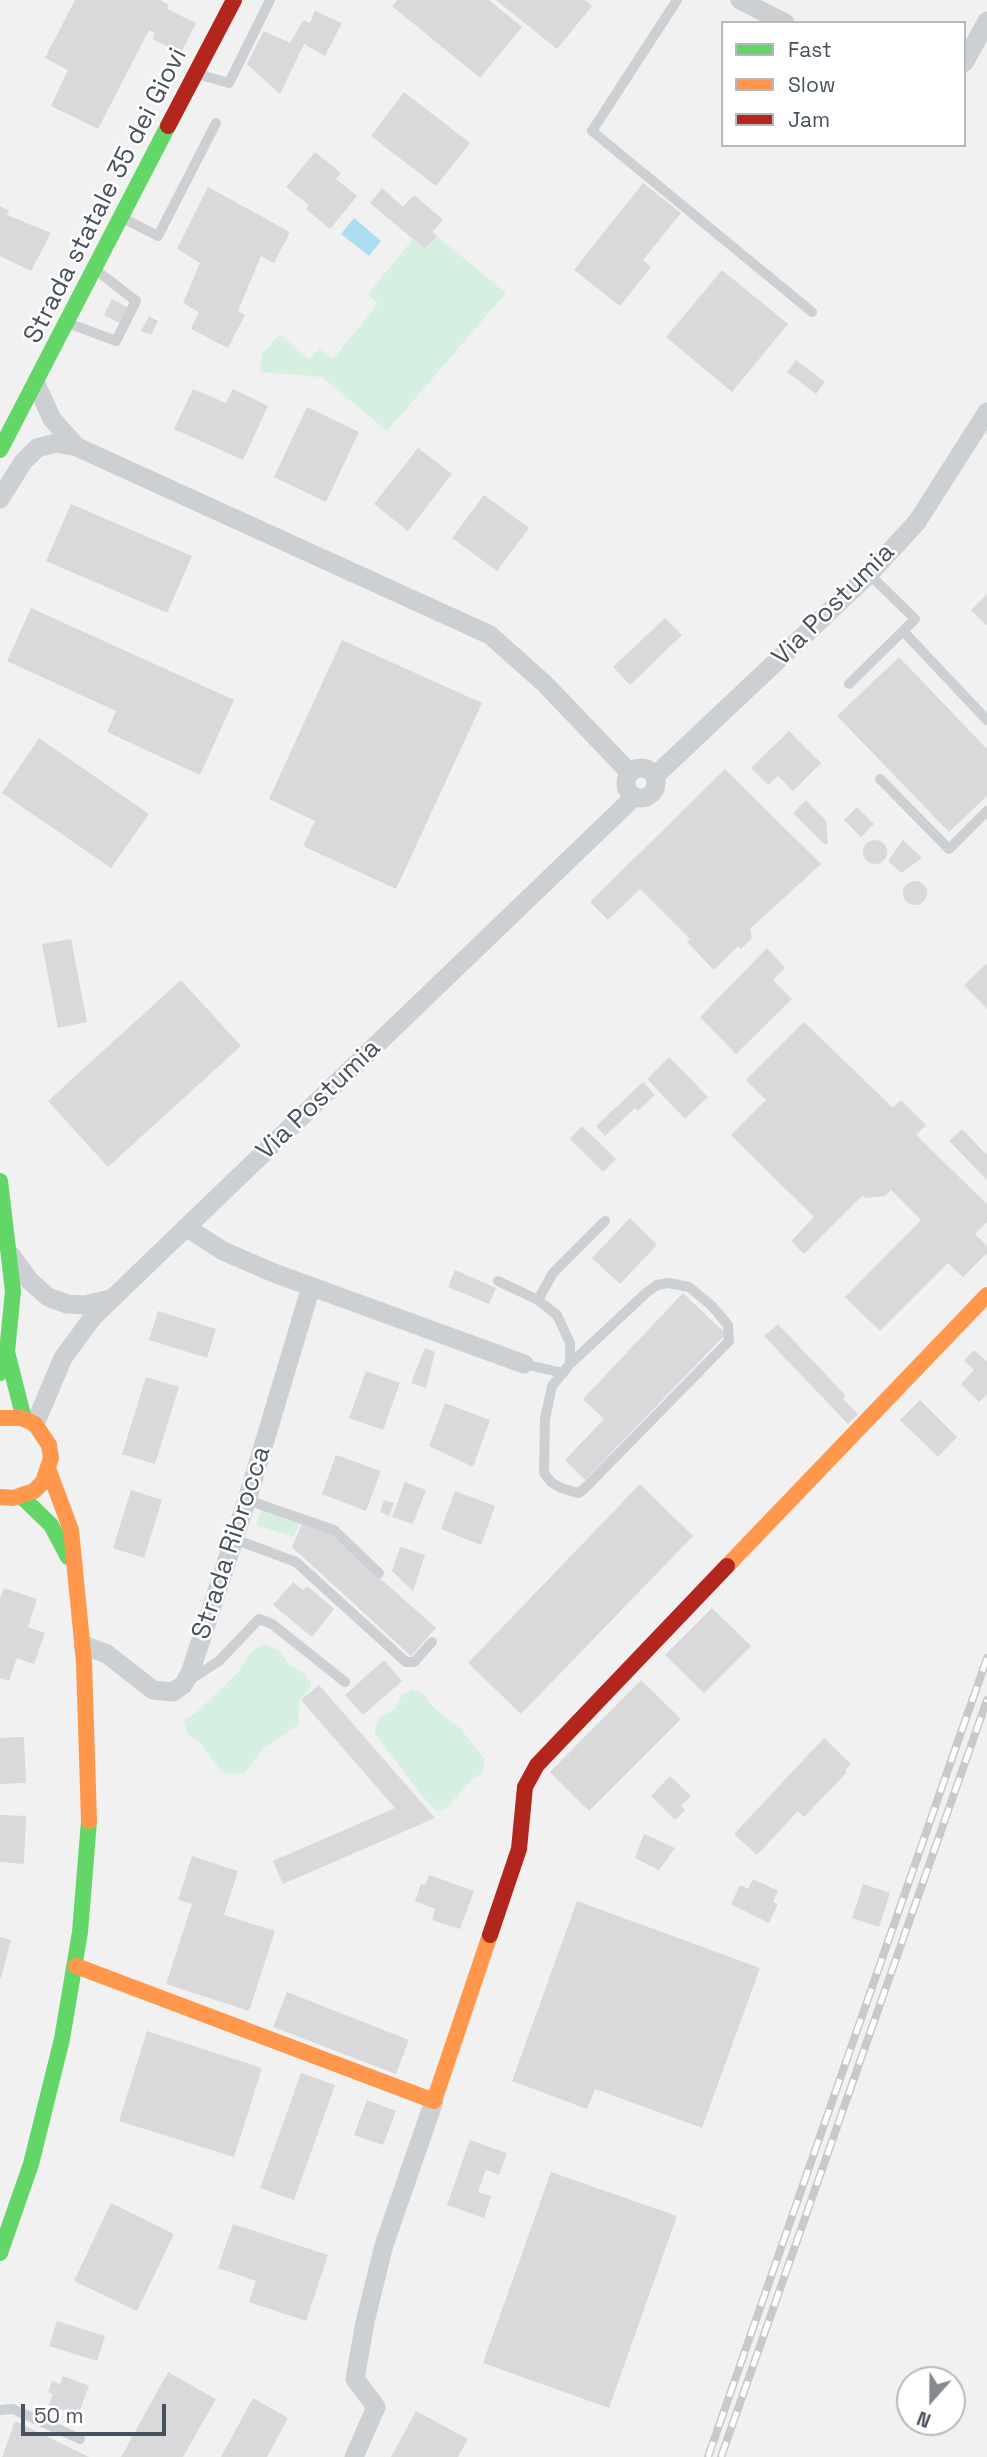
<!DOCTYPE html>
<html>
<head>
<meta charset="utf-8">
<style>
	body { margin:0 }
	#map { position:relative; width:987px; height:2457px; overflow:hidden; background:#f2f1f1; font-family:"Space Grotesk",sans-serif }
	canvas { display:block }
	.legend { position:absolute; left:721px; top:21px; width:245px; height:126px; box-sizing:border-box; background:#fff; border:2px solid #b5babf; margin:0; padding:9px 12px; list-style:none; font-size:21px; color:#47525e }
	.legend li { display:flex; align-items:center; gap:14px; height:35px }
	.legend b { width:35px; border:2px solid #b5babf }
	.north { position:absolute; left:896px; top:2366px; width:70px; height:70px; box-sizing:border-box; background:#fff; border:2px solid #b5babf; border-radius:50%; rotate:201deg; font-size:19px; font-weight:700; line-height:28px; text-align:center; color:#47525e }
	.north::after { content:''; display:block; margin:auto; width:24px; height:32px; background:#838a91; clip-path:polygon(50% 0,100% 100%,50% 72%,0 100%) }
	.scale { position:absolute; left:21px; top:2404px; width:145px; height:32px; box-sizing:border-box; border:4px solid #47525e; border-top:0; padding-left:9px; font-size:21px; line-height:24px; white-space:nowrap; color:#47525e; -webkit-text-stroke:5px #fff; paint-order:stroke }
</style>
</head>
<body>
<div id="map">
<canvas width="987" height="2457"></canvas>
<ul class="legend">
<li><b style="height:9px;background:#63d668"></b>Fast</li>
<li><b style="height:9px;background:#ff974d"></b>Slow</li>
<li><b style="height:9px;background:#b3261e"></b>Jam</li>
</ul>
<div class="north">N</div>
<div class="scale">50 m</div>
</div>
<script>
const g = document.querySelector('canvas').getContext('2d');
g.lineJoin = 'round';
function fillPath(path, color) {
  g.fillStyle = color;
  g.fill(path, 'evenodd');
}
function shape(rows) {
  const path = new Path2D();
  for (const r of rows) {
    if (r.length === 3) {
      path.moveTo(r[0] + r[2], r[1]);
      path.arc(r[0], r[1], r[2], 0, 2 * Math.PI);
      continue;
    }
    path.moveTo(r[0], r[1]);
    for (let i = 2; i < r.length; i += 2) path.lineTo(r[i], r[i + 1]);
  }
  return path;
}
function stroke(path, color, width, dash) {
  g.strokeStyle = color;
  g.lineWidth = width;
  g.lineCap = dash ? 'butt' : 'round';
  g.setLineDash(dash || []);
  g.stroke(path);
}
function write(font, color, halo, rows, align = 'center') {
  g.font = font + ' "Space Grotesk",sans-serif';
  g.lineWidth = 5;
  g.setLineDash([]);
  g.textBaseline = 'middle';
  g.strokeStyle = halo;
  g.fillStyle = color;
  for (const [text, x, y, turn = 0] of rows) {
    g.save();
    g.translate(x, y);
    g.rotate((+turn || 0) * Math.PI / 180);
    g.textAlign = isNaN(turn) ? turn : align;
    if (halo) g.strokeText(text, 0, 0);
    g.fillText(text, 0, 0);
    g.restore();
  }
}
fillPath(shape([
	[437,236,506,293,387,431,322,377,260,372,262,354,280,334,309,359,320,348,333,359,378,304,368,294,413,239,425,249],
	[262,1509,300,1521,294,1537,256,1525],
	[264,1644,278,1650,289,1664,303,1673,311,1682,311,1688,299,1701,298,1725,263,1749,245,1772,228,1775,220,1770,200,1743,187,1734,184,1720,197,1712,239,1671,250,1653],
	[412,1689,425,1695,433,1707,459,1727,485,1759,483,1773,474,1778,445,1809,437,1811,427,1802,374,1733,379,1718,395,1709,402,1695]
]), '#d5f0e1');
fillPath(shape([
	[354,218,381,241,369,256,341,234]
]), '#a9ddef');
fillPath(shape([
	[75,0,160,0,169,5,167,9,196,23,181,53,152,39,155,33,149,30,98,129,51,106,68,70,45,58],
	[397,0,489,0,522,27,480,78,392,6],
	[496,0,585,0,592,6,557,49],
	[315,11,342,23,325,56,304,44,280,94,247,64,264,31,290,43,301,24,304,20,310,23],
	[404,92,470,143,436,186,371,136],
	[315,152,341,173,336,179,357,196,330,229,306,209,309,205,286,187],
	[643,183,681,213,643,260,651,267,620,306,574,270],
	[208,187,290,232,274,263,261,256,238,311,245,315,228,348,191,329,199,312,183,303,200,263,177,249],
	[382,188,403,207,414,195,443,220,432,232,437,236,425,249,370,203],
	[0,206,9,211,7,215,51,233,31,271,0,256],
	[722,270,788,324,732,392,666,337],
	[112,299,129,308,121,324,104,315],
	[149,316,158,321,151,335,141,331],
	[796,360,825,382,816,394,787,372],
	[193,389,226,403,233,389,268,406,243,460,174,429],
	[307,407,359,432,326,502,274,477],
	[418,448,452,474,408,531,374,504],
	[484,495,529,528,497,571,452,538],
	[71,504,192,556,167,613,46,561],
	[987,594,987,626,971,610],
	[31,608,234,700,200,775,107,732,116,711,7,661],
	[665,618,682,635,630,685,613,667],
	[342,640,482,703,396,889,303,846,315,821,269,799],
	[899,657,987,749,987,796,949,832,837,716],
	[789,731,821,763,793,791,778,776,768,785,751,768],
	[39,738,149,814,111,868,2,793],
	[725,769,821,864,750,929,752,938,741,949,738,946,714,970,687,942,690,939,640,889,608,920,590,902],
	[806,800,826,821,828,843,825,845,793,813],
	[857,807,874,824,861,837,844,820],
	[903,840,922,858,901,873,888,861],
	[875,852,12],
	[915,893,12],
	[71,939,87,1022,58,1028,42,944],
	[767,948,785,968,773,980,792,999,736,1054,700,1017],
	[987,963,987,1009,964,985],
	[181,980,241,1046,108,1167,48,1101],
	[804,1022,893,1108,901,1100,926,1125,916,1135,987,1204,987,1222,975,1234,987,1246,987,1253,963,1277,948,1263,880,1331,845,1297,921,1220,891,1190,885,1196,865,1198,863,1195,804,1254,791,1241,814,1217,731,1135,766,1100,746,1080],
	[669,1057,708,1097,685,1119,647,1079],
	[643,1082,655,1095,638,1111,635,1108,605,1136,596,1126],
	[582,1126,616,1159,603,1172,570,1139],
	[962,1129,987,1155,987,1180,949,1141],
	[630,1218,657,1245,620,1284,592,1258],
	[455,1270,496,1288,489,1304,448,1287],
	[683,1293,726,1334,585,1480,565,1460,604,1419,583,1399],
	[158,1311,216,1329,207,1358,149,1340],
	[778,1324,846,1396,843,1399,858,1414,848,1424,764,1336],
	[425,1348,435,1352,426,1388,411,1383],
	[974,1350,987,1362,987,1394,979,1402,961,1384,974,1370,964,1361],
	[366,1371,400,1383,383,1430,349,1418],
	[146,1377,179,1387,155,1464,122,1454],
	[920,1400,957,1437,938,1457,900,1420],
	[445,1403,490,1420,473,1467,429,1446],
	[336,1455,381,1471,366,1511,322,1494],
	[405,1482,426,1490,413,1524,392,1517],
	[640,1484,693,1536,521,1714,468,1663],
	[131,1490,162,1500,144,1558,113,1548],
	[455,1491,495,1506,481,1545,441,1529],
	[384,1500,394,1503,389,1516,380,1512],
	[303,1521,327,1531,436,1628,411,1656,292,1547],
	[400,1547,425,1555,413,1591,392,1571],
	[293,1582,303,1590,307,1586,334,1609,312,1637,273,1605],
	[4,1588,37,1599,28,1627,45,1633,34,1664,17,1658,9,1681,0,1678,0,1599],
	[712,1608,751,1646,704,1693,665,1655],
	[384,1660,402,1681,363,1715,345,1695],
	[641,1680,681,1719,589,1811,550,1772],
	[319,1685,435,1818,283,1884,273,1861,395,1808,301,1700],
	[24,1737,26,1783,0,1784,0,1738],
	[824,1738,851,1764,845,1770,847,1772,804,1817,798,1811,757,1855,734,1834],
	[670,1776,691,1796,681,1806,685,1810,675,1820,651,1796],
	[0,1815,26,1816,24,1864,0,1862],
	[644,1834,675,1848,659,1870,635,1858],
	[192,1856,238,1871,224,1915,275,1931,249,2011,166,1984,192,1904,178,1900],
	[429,1875,474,1891,460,1929,432,1920,435,1909,415,1901,421,1884,425,1885],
	[753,1879,778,1891,773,1902,778,1904,769,1923,731,1904,740,1885,748,1889],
	[863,1884,890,1893,879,1927,852,1918],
	[577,1901,760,1968,702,2128,595,2089,587,2109,512,2081],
	[0,1937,11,1940,1,1978,0,1978],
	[287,1992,409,2040,396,2074,273,2027],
	[147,2031,262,2068,234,2157,119,2121],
	[301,2073,335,2085,294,2200,260,2188],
	[367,2100,396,2111,383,2145,354,2135],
	[470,2140,507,2153,499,2175,486,2170,478,2192,491,2196,484,2218,447,2205],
	[551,2172,677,2216,609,2408,483,2363],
	[111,2203,174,2234,137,2311,74,2281],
	[233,2224,328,2255,306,2321,249,2302,256,2281,218,2268],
	[57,2321,105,2336,97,2361,49,2346],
	[168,2372,216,2399,183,2457,121,2457],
	[63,2376,89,2386,78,2415,49,2405,53,2394,48,2392,52,2381,60,2384],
	[253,2398,288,2418,267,2457,221,2457],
	[416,2411,468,2439,458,2457,391,2457],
	[15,2421,89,2457,2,2457]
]), '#d9d9db');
stroke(shape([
	[677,0,592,131,812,312],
	[197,74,229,83,270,0],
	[123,218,158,236,216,123],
	[68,323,116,341,136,301,96,270],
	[869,574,915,619,903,631],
	[849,684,903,631,987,720],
	[880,779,949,849,987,811],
	[498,1281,538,1300,557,1315,570,1343,570,1364],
	[669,1283,689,1287,712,1306,728,1325,729,1341,584,1489,578,1493,561,1488,551,1482,544,1473,545,1419,552,1386,570,1364,646,1293,657,1285,669,1283],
	[538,1300,553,1273,605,1221],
	[524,1364,563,1373],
	[247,1500,334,1530,379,1573],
	[234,1539,296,1562,406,1662,414,1662,432,1642],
	[188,1681,219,1661,259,1619,272,1624,345,1682],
	[0,2410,13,2409,80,2439]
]), '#cdd0d2', 10);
stroke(shape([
	[740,0,785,23],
	[964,63,987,21],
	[36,384,52,419,77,447],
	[0,499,23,462,37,448,56,443,77,447,490,635,545,684,630,773],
	[641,783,15],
	[655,776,869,574,917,522,987,412],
	[186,1227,223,1251,274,1273,524,1364],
	[11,1255,30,1281,48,1297,67,1304,85,1305,110,1299],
	[35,1424,63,1358,93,1317,634,797],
	[83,1645,107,1654,153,1690,173,1692,183,1685,190,1673,247,1500,311,1287],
	[354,2457,376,2407,355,2379,365,2322,384,2245,434,2101]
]), '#cdd0d2', 19);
stroke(shape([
	[0,450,168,126],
	[0,1181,13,1291,7,1352,0,1373],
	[7,1352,24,1419],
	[22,1497,51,1525,68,1557],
	[0,2253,31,2164,62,2039,80,1932,89,1821]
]), '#63d668', 16);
stroke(shape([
	[0,1418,22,1418,35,1424,49,1445,51,1458,43,1482,34,1491,13,1498,0,1497],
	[49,1471,71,1530,84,1662,89,1821],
	[727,1566,987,1295],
	[76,1966,434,2101,490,1935]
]), '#ff974d', 16);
stroke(shape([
	[168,126,234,0],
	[490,1935,519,1849,525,1787,537,1765,727,1566]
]), '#b3261e', 16);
const rail = shape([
	[708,2457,987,1658],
	[721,2457,987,1700]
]);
stroke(rail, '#c8c9cb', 8);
stroke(rail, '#fff', 5, [16]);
write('26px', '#47525e', '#fff', [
	["Strada statale 35 dei Giovi",106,196,-63],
	["Via Postumia",834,605,-45],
	["Via Postumia",319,1100,-44],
	["Strada Ribrocca",232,1543,-72]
]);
</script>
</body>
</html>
